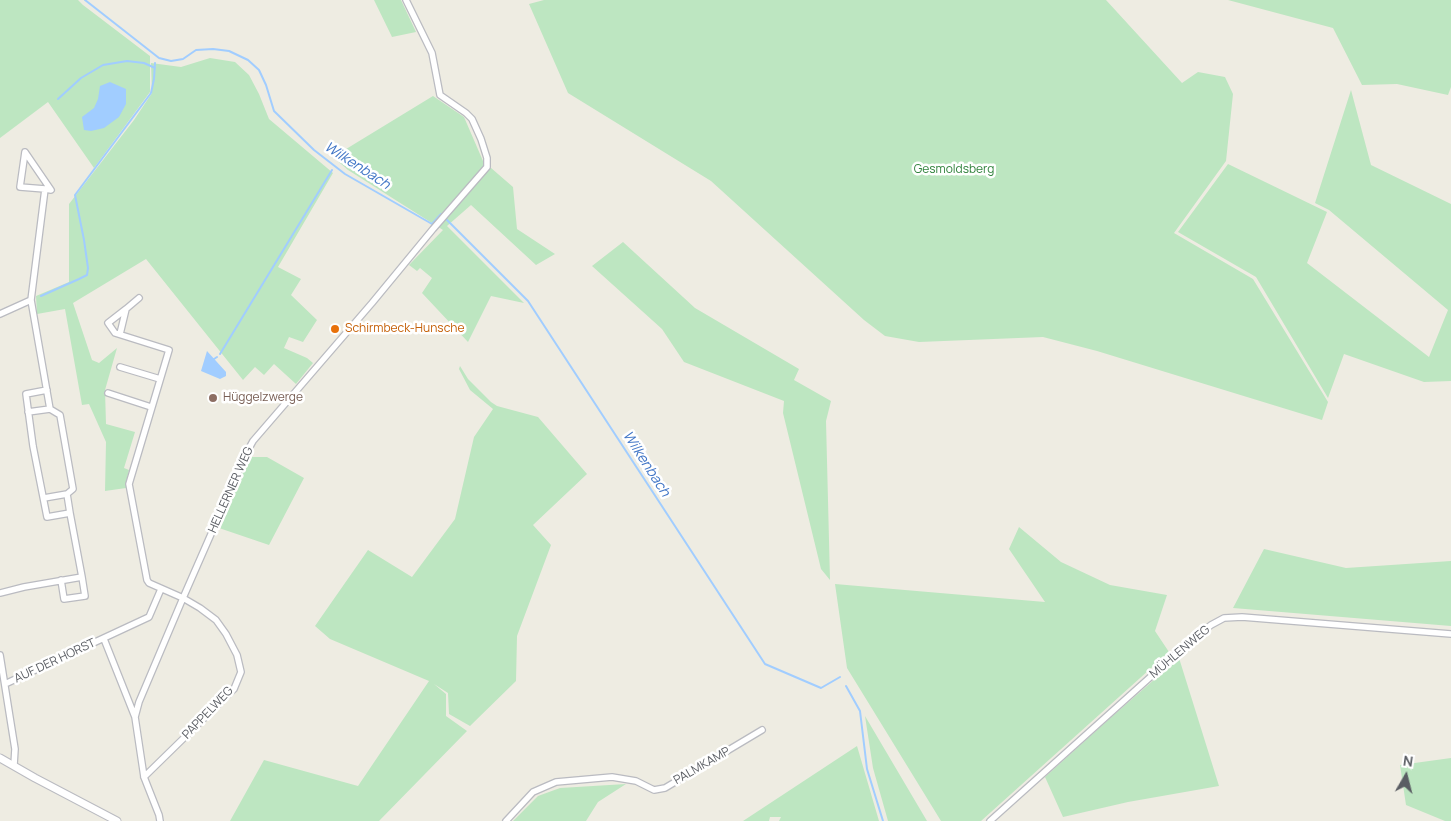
<!DOCTYPE html>
<html>
<head>
<meta charset="utf-8">
<style>
	body { margin:0 }
	#map { position:relative; width:1451px; height:821px; overflow:hidden; background:#eeece2; font-family:Manrope,sans-serif }
	canvas { display:block }
	.north { position:absolute; left:1381px; top:751px; width:50px; height:50px; -webkit-text-stroke:4px #fff; paint-order:stroke; rotate:8deg; font-size:14px; font-weight:700; line-height:20px; text-align:center; color:#5a5d63 }
	.north::after { content:''; display:block; margin:auto; width:18px; height:22px; background:#5a5d63; clip-path:polygon(50% 0,100% 100%,50% 72%,0 100%) }
</style>
</head>
<body>
<div id="map">
<canvas width="1451" height="821"></canvas>
<div class="north">N</div>
</div>
<script>
const g = document.querySelector('canvas').getContext('2d');
g.lineJoin = 'round';
function fillPath(path, color) {
  g.fillStyle = color;
  g.fill(path, 'evenodd');
}
function shape(rows) {
  const path = new Path2D();
  for (const r of rows) {
    path.moveTo(r[0], r[1]);
    for (let i = 2; i < r.length; i += 2) path.lineTo(r[i], r[i + 1]);
  }
  return path;
}
function stroke(path, color, width, dash) {
  g.strokeStyle = color;
  g.lineWidth = width;
  g.lineCap = dash ? 'butt' : 'round';
  g.setLineDash(dash || []);
  g.stroke(path);
}
function write(font, color, halo, rows, align = 'center') {
  g.font = font + ' Manrope,sans-serif';
  g.lineWidth = 5;
  g.setLineDash([]);
  g.textBaseline = 'middle';
  g.strokeStyle = halo;
  g.fillStyle = color;
  for (const [text, x, y, turn = 0] of rows) {
    g.save();
    g.translate(x, y);
    g.rotate((+turn || 0) * Math.PI / 180);
    g.textAlign = isNaN(turn) ? turn : align;
    if (halo) g.strokeText(text, 0, 0);
    g.fillText(text, 0, 0);
    g.restore();
  }
}
fillPath(shape([
	[0,0,78,0,83,5,150,56,150,92,94,168,48,102,0,138],
	[374,0,401,0,416,32,392,37],
	[544,0,1106,0,1182,83,1198,72,1225,77,1233,94,1226,161,1174,233,1253,279,1328,402,1322,420,1097,351,1043,337,919,342,885,336,864,320,711,181,568,93,529,4],
	[1228,0,1451,0,1451,87,1448,95,1397,84,1362,85,1333,28],
	[210,58,235,62,249,75,259,94,269,119,333,173,278,267,301,279,291,295,317,320,303,342,289,337,284,348,307,358,313,363,296,384,274,364,264,375,255,367,243,380,146,259,73,303,92,360,99,363,117,348,105,390,106,424,135,432,124,468,129,470,126,482,126,488,105,491,106,442,89,404,82,405,65,309,37,314,36,296,69,282,69,204,134,120,152,93,151,63,181,67],
	[1351,90,1371,165,1451,204,1451,381,1424,382,1344,354,1328,398,1256,277,1178,232,1228,164,1327,212,1307,263,1429,357,1448,310,1329,210,1315,203],
	[433,96,464,117,483,161,513,187,517,229,555,254,536,265,471,205,447,226,524,303,491,296,468,342,422,293,432,278,420,268,417,271,409,265,443,230,348,170,333,157],
	[623,242,695,308,799,369,794,380,831,401,826,421,830,580,821,569,783,413,784,401,684,362,662,329,592,266],
	[460,366,468,379,491,402,497,406,538,417,587,474,533,525,551,545,517,636,516,681,470,726,449,714,448,693,434,684,446,694,446,716,467,731,379,821,230,821,264,760,358,786,429,681,330,639,315,626,368,550,412,577,455,519,474,437,493,409,470,390,459,369],
	[249,457,267,457,304,478,269,545,219,528],
	[1019,527,1061,562,1110,585,1167,595,1155,631,1169,652,981,821,941,821,847,668,835,584,1045,602,1009,549],
	[1264,549,1346,568,1451,561,1451,626,1233,608],
	[1179,658,1219,786,1128,802,1063,817,1045,777,1108,720],
	[865,716,927,821,888,821,873,768],
	[857,746,879,821,779,821,781,817,770,817,769,821,743,821],
	[1451,758,1451,821,1445,821,1406,805,1400,765],
	[626,784,598,802,586,821,513,821,538,796,560,788]
]), '#bde6c1');
fillPath(shape([
	[110,82,126,89,126,104,119,117,104,128,91,131,84,130,82,117,94,108,98,99,100,86],
	[207,351,226,372,226,376,220,379,201,371]
]), '#a1cdff');
stroke(shape([
	[85,0,159,58,171,61,183,59,196,50,213,49,229,51,248,60,259,70,266,85,274,111,314,150,345,174,432,224,441,214],
	[58,99,81,78,103,65,127,61,144,63,155,68],
	[447,220,528,301,765,664,821,688,840,677],
	[41,296,79,279,87,275,88,268,84,240,75,195,151,93,154,79,155,63],
	[220,354,332,170],
	[214,359,217,357],
	[846,686,860,711,867,769,883,821]
]), '#a1cdff', 2);
const minor = shape([
	[45,189,20,187,25,152,51,190,45,189,31,300,50,409],
	[126,309,108,323,115,333,169,350,129,484,147,580,149,583,183,598,200,608,216,620,226,634,237,655,241,672,234,689,144,777],
	[0,314,31,300],
	[120,334,126,309,139,298],
	[120,367,160,379],
	[108,393,151,407],
	[28,412,50,409,60,415,73,489,67,494],
	[44,498,67,494,70,513,47,517,33,446,26,394,47,390],
	[70,513,82,577],
	[0,593,24,587,82,577,85,596,64,599,61,580],
	[104,639,135,717],
	[0,655,15,749,14,765],
	[5,684,149,617,161,589],
	[160,821,159,815,144,777,135,717,139,702,183,598,247,452,253,441,372,303,433,229,487,167,487,158,481,139,472,119,466,113,440,95,432,53,406,0],
	[506,821,533,792,556,782,612,777,636,781,654,790,665,788,762,730],
	[990,821,1186,645,1211,625,1224,618,1242,617,1451,634]
]);
const tertiary = shape([
	[0,758,35,778,117,821]
]);
stroke(minor, '#babbc1', 8);
stroke(tertiary, '#babbc1', 9);
stroke(minor, '#fff', 5.5);
stroke(tertiary, '#fff', 7);
for (const [x, y, r, color] of [
	[335,329,5,"#e8710a"],
	[213,398,5,"#8d6e63"]
]) {
  const dot = new Path2D();
  dot.arc(x, y, r, 0, 2 * Math.PI);
  g.fillStyle = color;
  g.fill(dot);
  stroke(dot, '#fff', 2);
}
write('12px', '#31833d', '#fff', [
	["Gesmoldsberg",954,170]
]);
write('12px', '#c56008', '#fff', [
	["Schirmbeck-Hunsche",345,329]
], 'left');
write('12px', '#785e54', '#fff', [
	["Hüggelzwerge",223,398]
], 'left');
write('12px', '#5a5d63', '#fff', [
	["HELLERNER WEG",231,490,-66],
	["MÜHLENWEG",1180,652,-40],
	["AUF DER HORST",55,661,-25],
	["PAPPELWEG",208,713,-46],
	["PALMKAMP",702,766,-30]
]);
write('italic 14px', '#4075c6', '#fff', [
	["Wilkenbach",357,166,33],
	["Wilkenbach",646,464,57]
]);
</script>
</body>
</html>
